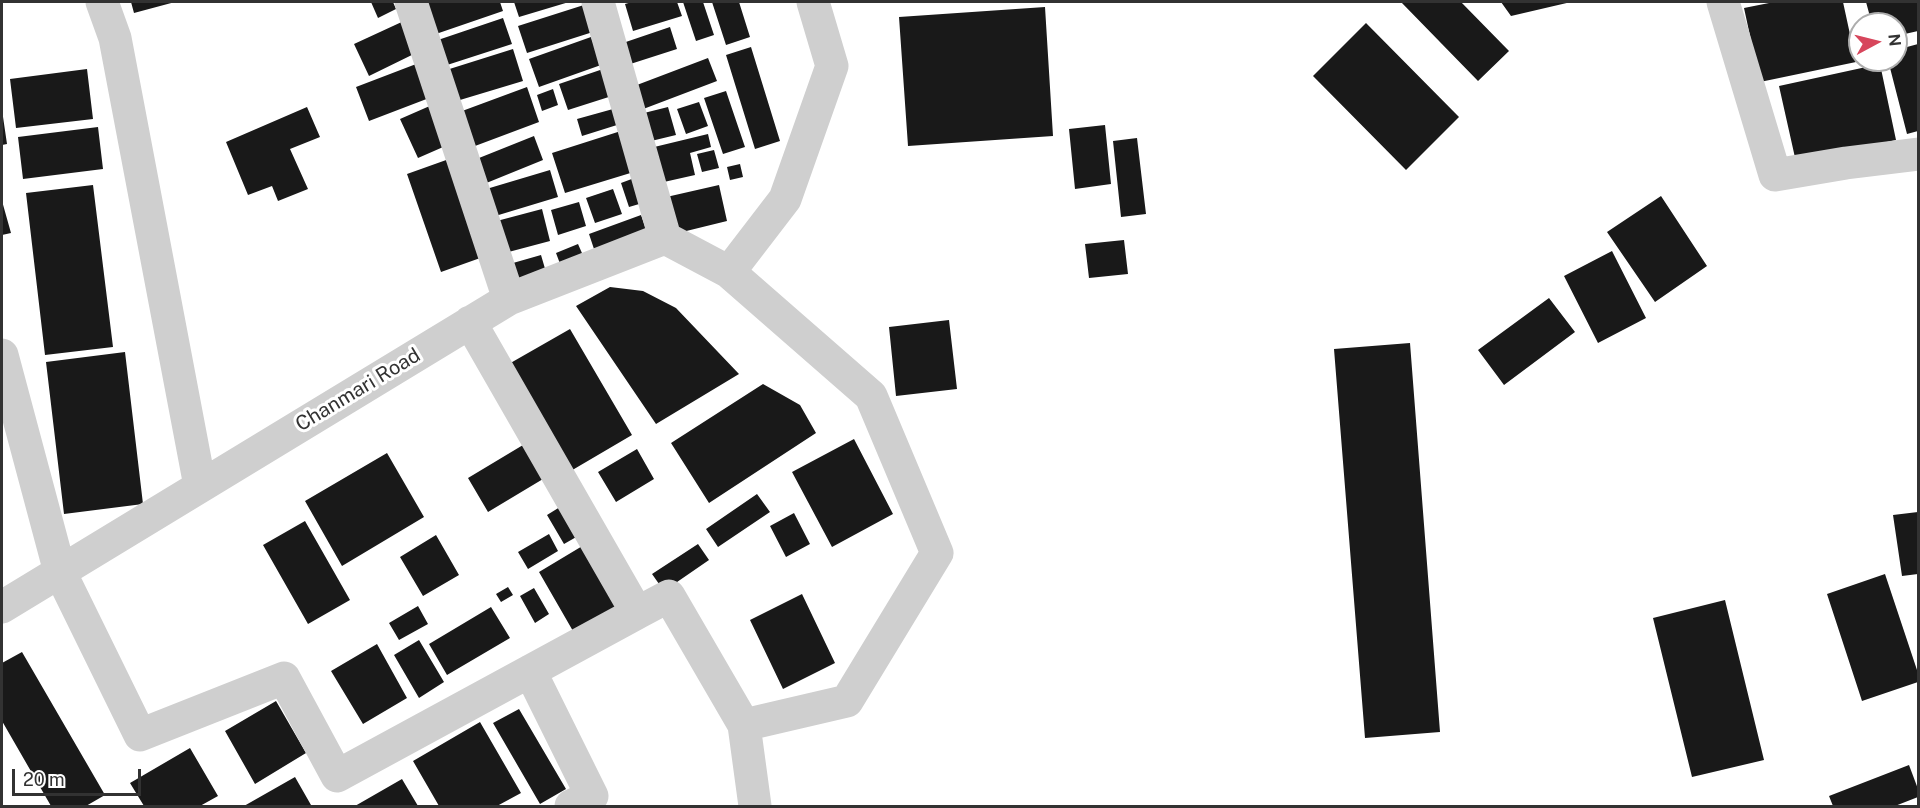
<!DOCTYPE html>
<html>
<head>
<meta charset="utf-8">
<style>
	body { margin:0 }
	#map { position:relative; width:1920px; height:808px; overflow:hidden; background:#fff; font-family:"Public Sans",sans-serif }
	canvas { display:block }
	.frame { position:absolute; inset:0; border:3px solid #323232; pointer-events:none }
	.north { position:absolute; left:1848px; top:12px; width:60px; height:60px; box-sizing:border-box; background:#fff; border:2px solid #adadad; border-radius:50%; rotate:83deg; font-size:16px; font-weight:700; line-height:24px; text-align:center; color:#323232 }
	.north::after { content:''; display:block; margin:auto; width:21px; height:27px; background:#d7465c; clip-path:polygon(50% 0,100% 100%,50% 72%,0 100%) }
	.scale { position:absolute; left:12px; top:769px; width:129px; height:27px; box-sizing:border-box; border:3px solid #323232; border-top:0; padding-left:8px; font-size:18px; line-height:21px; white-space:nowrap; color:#323232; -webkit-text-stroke:4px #fff; paint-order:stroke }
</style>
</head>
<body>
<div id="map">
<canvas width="1920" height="808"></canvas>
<div class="frame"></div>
<div class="north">N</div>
<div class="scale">20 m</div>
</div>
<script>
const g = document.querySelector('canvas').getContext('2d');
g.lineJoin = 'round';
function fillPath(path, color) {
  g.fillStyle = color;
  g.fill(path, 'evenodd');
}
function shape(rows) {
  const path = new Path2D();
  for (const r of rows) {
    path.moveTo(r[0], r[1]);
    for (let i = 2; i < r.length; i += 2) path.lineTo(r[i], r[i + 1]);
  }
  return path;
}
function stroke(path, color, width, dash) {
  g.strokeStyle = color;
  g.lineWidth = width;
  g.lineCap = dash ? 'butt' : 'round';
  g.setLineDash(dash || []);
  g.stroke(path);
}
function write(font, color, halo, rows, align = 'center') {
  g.font = font + ' "Public Sans",sans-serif';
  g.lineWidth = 6;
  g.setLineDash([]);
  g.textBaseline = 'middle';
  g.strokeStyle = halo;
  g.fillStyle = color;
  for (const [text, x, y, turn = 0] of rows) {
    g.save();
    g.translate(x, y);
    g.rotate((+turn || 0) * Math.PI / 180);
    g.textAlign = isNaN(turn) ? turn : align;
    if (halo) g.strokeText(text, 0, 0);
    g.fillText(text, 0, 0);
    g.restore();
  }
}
fillPath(shape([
	[131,2,175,2,134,13],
	[371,2,393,2,396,9,378,18],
	[421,2,500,2,503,11,433,35],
	[514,2,569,2,519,17],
	[632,2,677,2,682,16,633,31,625,4],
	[683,2,703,2,714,35,696,41],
	[712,2,739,2,750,37,726,45],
	[1401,2,1461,2,1509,51,1478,81],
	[1501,2,1571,2,1511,16],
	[1774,2,1843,2,1856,62,1760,82,1744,8],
	[1866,2,1918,2,1918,31,1896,36,1896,24,1872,24],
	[587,4,596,31,527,53,518,26],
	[1045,7,1053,136,908,146,899,17],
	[503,18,512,44,444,66,435,41],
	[406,20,420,51,369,76,354,44],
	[1366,23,1459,117,1406,170,1313,76],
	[670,27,677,49,621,67,614,46],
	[591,37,601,65,539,87,529,59],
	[1918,44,1918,131,1907,134,1888,60,1896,60,1896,50],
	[751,47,780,141,755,149,726,55],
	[513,49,523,81,450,103,440,72],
	[708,58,717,81,638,111,629,88],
	[424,61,437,95,369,121,356,87],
	[1880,64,1896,140,1796,162,1779,86],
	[606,68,615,95,568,110,559,84],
	[87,69,93,119,16,128,10,79],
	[527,87,539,122,467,149,454,114],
	[553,89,558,105,542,111,537,95],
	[726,91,745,147,723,154,704,98],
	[699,102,708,126,686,134,677,109],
	[432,105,450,144,418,158,400,119],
	[307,107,320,137,290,149,308,189,278,201,272,186,248,195,226,142],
	[668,107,676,135,647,142,640,114],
	[613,109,617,125,582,136,577,119],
	[2,110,7,144,2,145],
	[1105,125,1111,184,1075,189,1069,129],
	[98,127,103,169,23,179,18,137],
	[624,130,637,171,565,193,552,153],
	[708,134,711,147,690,153,695,175,655,184,646,149],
	[534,136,543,160,479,186,469,162],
	[1137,138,1146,214,1121,217,1113,141],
	[714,150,719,168,702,172,697,154],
	[449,159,483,257,441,272,407,174],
	[740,164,743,177,730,180,727,167],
	[550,170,558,197,492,217,483,190],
	[637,177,646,202,629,207,621,183],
	[93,185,113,347,45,355,26,193],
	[719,185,727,221,670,235,662,198],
	[613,189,622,214,595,223,586,198],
	[1661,196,1707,266,1655,302,1607,232],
	[2,201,11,233,2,235],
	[579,202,586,226,558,235,551,210],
	[542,209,550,241,501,254,493,222],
	[641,215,649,238,597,258,589,234],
	[1124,240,1128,274,1089,278,1085,244],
	[578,244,585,260,562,269,556,253],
	[1612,251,1646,318,1598,343,1564,276],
	[541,255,546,272,511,281,506,265],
	[610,287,643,291,676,308,739,374,656,424,576,306],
	[1549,298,1575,332,1504,385,1478,350],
	[949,320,957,389,896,396,889,327],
	[570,329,632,435,569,472,507,365],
	[1410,343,1440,732,1365,738,1334,349],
	[125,352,143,504,64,514,46,362],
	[763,384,800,405,816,433,709,503,671,443],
	[854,439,893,514,832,547,792,472],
	[528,442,548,476,488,512,468,478],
	[637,449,654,479,616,502,598,472],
	[387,453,424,517,342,566,305,501],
	[757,494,770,512,718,547,706,529],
	[568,502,585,532,564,544,547,515],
	[1918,512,1918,574,1902,576,1893,515],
	[794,513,810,544,786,557,770,526],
	[305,521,350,600,308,624,263,545],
	[549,534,558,551,528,569,518,552],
	[436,535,459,575,423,596,400,557],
	[589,542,627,609,577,638,539,572],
	[698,544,709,560,664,591,652,574],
	[1885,574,1918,673,1918,682,1862,701,1827,594],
	[508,587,513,595,501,602,496,594],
	[534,588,549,614,535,623,520,596],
	[802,594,835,663,783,689,750,620],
	[1725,600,1764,760,1692,777,1653,618],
	[418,606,428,624,399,640,389,623],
	[491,607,510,638,447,675,429,644],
	[419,640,444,682,419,698,394,655],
	[377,644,407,698,363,724,331,671],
	[22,652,105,795,86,806,51,806,2,721,2,663],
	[276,701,306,753,255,784,225,731],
	[519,709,566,789,540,804,493,723],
	[480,722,521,793,497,806,439,806,413,761],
	[190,748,218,796,200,806,144,806,130,783],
	[1909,765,1918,789,1918,797,1895,806,1833,806,1829,796],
	[295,777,311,805,308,806,244,806],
	[402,779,418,806,355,806]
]), '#191919');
stroke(shape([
	[102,2,115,38,200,486],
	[411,2,509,299],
	[598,2,665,238],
	[1723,2,1775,175,1846,163,1918,154],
	[470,322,637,613,669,596,744,725,755,806],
	[2,355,60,572,140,735,284,678,337,776,637,613],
	[2,607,509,299,665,238,729,272],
	[530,671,592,796,571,806],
	[744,725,847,701,937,553,871,396,729,272,785,199,832,66,813,2]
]), '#cfcfcf', 33);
write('20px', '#323232', '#fff', [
	["Chanmari Road",358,390,-31]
]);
</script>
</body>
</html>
